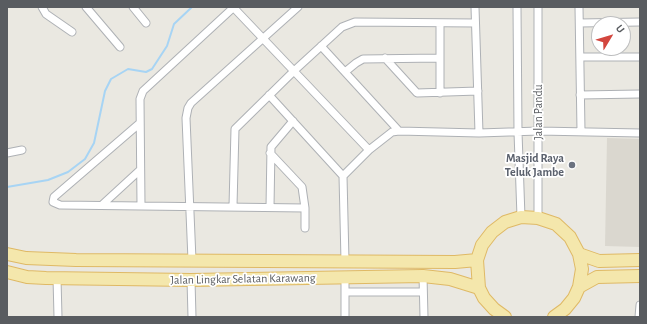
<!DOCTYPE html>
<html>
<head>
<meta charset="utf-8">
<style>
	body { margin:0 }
	#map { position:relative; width:647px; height:324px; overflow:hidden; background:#eae8e1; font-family:"Alegreya Sans",sans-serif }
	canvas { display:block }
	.frame { position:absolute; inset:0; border:8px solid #595c60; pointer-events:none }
	.north { position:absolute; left:591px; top:16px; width:40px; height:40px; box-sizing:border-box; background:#fff; border:1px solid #bdbebf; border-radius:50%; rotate:52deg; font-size:11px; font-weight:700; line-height:16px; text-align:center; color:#595c60 }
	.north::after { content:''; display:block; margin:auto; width:14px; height:18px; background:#d3463e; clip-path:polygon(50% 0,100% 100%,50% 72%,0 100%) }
</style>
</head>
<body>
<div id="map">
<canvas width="647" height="324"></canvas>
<div class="frame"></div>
<div class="north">U</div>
</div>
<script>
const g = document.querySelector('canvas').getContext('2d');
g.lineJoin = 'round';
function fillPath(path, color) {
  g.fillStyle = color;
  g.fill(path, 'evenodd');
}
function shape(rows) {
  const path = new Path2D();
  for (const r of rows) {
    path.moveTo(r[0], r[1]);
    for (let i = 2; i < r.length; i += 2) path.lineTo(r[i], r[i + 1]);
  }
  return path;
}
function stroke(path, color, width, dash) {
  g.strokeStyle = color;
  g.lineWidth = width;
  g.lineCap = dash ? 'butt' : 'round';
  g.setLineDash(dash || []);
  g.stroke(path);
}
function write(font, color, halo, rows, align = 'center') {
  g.font = font + ' "Alegreya Sans",sans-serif';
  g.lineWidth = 3.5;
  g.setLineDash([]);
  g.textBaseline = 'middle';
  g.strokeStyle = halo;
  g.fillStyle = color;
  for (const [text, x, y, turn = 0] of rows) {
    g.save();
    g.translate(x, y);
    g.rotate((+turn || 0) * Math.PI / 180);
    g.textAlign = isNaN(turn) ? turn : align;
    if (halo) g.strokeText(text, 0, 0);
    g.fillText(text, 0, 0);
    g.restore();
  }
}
fillPath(shape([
	[607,138,640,139,640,247,605,246]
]), '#dad7cf');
stroke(shape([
	[7,187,48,180,68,172,85,159,94,143,105,91,111,79,128,69,146,72,152,69,167,46,174,24,192,7]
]), '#a7d4f4', 2);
const street = shape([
	[42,7,46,14,72,32],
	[86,7,120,47],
	[133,7,146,23],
	[233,7,369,150],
	[475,7,479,133],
	[517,7,518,132,521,217],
	[538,7,538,218],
	[579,7,581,131],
	[440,23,440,93],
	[580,23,640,22],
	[321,46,399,131],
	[580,57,640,57],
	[385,58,417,93,478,91],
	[345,72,356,63,363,59,440,58],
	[269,95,343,176],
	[580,95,640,94],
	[140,123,54,197,53,202,60,205,305,208],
	[7,153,22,150],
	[270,153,302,187,305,208,305,228],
	[103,204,140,170],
	[141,205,140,99,143,91,234,7],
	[233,206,235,129,295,70,342,27,355,22,475,23],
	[270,207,271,147,293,121],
	[192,260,186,118,188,108,191,103,298,7],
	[345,261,343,176,369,150,392,132,399,131,479,133,539,131,640,133],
	[423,276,424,317],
	[345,277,345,317],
	[57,278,58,317],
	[191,280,192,317],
	[346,292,423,292],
	[639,317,640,305]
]);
const primary = shape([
	[7,254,26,258,76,260,455,262,477,260],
	[579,254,599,261,640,260],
	[7,272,27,277,46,278,191,280,423,276,450,279,479,288],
	[579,287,597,277,640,276],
	[505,317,494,309,484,298,479,288,477,260,482,245,492,232,505,222,521,217,538,218,556,224,570,237,579,254,582,269,579,287,574,298,565,309,554,317]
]);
stroke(street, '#aeb1b5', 9);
stroke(primary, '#dfb965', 14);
stroke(street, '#fff', 7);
stroke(primary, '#f4e7ac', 12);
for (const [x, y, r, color] of [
	[572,165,4,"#6b7280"]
]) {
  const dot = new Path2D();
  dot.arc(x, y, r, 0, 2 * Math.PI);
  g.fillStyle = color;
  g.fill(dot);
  stroke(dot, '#fff', 1.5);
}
write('12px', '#595c60', '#fff', [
	["Jalan Pandu",538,112,-90],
	["Jalan Lingkar Selatan Karawang",243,279,-1]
]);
write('bold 12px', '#5b616d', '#fff', [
	["Masjid Raya",564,158],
	["Teluk Jambe",564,172]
], 'right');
</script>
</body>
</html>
